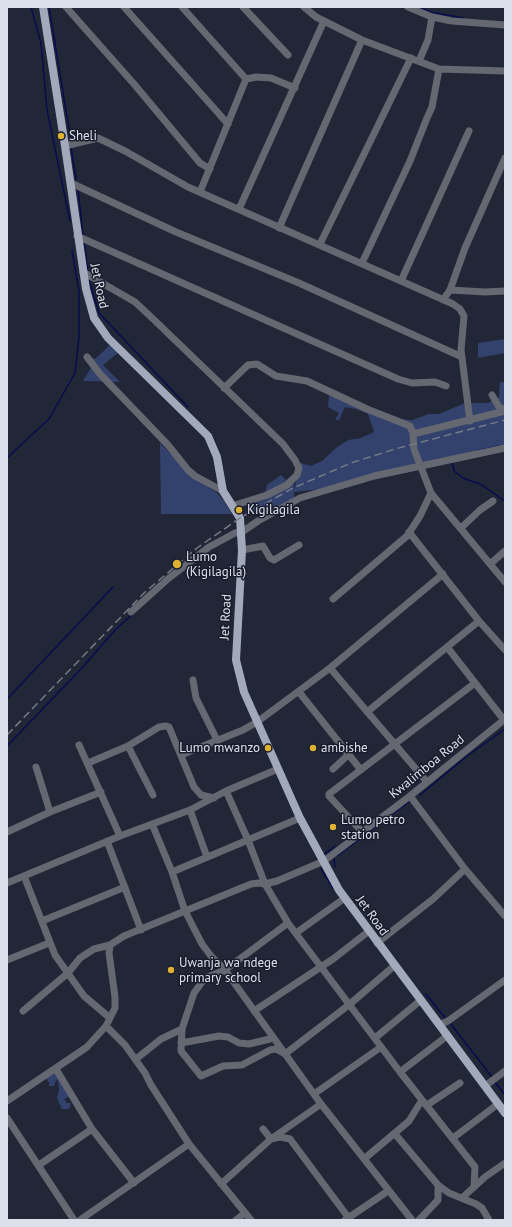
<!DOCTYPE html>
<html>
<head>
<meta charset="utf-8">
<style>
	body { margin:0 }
	#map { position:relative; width:512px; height:1227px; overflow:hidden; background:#212737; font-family:"PT Sans",sans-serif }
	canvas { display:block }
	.frame { position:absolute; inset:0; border:8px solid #dce0eb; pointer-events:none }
</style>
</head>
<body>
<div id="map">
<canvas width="512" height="1227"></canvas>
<div class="frame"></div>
</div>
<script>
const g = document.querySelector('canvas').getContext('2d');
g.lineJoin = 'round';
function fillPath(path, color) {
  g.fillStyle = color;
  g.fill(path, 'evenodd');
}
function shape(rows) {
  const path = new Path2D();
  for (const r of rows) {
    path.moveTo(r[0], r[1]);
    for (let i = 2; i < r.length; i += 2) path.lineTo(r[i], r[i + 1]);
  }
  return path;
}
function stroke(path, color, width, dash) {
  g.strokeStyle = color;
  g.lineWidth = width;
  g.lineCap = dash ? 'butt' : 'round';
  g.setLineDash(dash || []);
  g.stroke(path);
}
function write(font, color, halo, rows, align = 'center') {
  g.font = font + ' "PT Sans",sans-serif';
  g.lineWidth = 3;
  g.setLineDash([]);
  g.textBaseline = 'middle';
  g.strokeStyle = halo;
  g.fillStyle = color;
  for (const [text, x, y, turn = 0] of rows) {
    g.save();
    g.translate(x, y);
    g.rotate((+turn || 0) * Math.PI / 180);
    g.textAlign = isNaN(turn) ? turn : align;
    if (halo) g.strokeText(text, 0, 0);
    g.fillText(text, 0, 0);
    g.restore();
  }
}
fillPath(shape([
	[505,339,505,353,478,358,478,343],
	[110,345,118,353,103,365,120,382,83,381,91,368,91,357,95,359],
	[500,382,505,382,505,451,386,476,356,485,294,492,294,515,256,514,246,505,246,500,256,495,265,493,267,485,281,475,286,480,294,474,294,490,301,463,311,466,322,461,336,448,348,440,361,438,374,432,368,414,356,409,345,407,339,420,335,420,339,413,328,407,329,395,398,419,412,420,429,414,439,414,465,403,488,403,499,397],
	[160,443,176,460,201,482,217,493,224,501,232,514,161,514],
	[51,1073,57,1073,71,1098,68,1097,64,1099,67,1103,71,1103,69,1109,62,1109,57,1098,59,1090,58,1081,56,1080,54,1086,49,1086,49,1082,46,1079]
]), '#33416d');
stroke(shape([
	[31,7,41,43,47,110,70,221],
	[49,7,71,141],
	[418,7,431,12,463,18],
	[71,147,76,179],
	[78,189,83,235],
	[84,242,88,272],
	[89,280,99,313,188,407],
	[476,451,499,446],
	[7,458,49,419,75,373,79,337,79,291,72,250],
	[452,462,454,471,463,478,480,484,505,501],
	[7,699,113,587],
	[7,746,80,670,117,628,132,615],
	[420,795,467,756,505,729],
	[323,855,335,846],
	[337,856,410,801],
	[334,858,335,867],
	[321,869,333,888],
	[426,994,446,1019],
	[450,1023,492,1077],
	[495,1082,505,1095]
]), '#070c4d', 1.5);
stroke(shape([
	[66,7,134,84,200,163,210,169],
	[124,7,228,124],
	[182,7,246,79],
	[243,7,288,55],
	[304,7,316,17,362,40,439,69,505,71],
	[408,7,432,17,452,21,505,25],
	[419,61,428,40,432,17],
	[246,79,256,77,271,78,295,88],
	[65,146,98,138,125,151,188,187,453,304,460,309,464,316,461,350,470,421],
	[71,183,176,232,299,283,462,357],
	[200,192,246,79],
	[239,209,324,21],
	[279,228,362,40],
	[77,236,398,379,412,383,435,382,446,386],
	[320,244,411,58],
	[362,263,410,161,427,118,432,107,439,69],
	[83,272,135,302,149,315,283,444,295,460,299,468,297,475,287,485,267,495,232,506],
	[401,281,469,131],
	[450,290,465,248,505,158],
	[443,300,450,290,485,292,505,291],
	[87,357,100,374,168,445,188,470,195,476,223,491],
	[224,388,248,365,257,364,276,376,307,381,367,409,410,426,413,433,414,449,431,493,505,582],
	[492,395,499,407,505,410],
	[413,434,505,411],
	[461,528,480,510,493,501],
	[409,532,479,621,505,650],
	[242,550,263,546,270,558,274,560,299,545],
	[490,564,505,551],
	[333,599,407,536,420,516,431,493],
	[131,612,169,578,209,547,235,533,242,532,258,521,300,498,374,476,505,448],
	[447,647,504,720],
	[330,668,427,782],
	[193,680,196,698,217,740],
	[299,692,361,770],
	[367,712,479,621],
	[79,745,120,836],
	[128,746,153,795],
	[181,755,243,730,257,722,330,668,443,574],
	[88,763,128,746,159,727,166,726,169,727,194,787,201,795,214,798],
	[36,767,50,812],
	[333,769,349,754],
	[226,791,248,840,265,884,288,923,400,1072,475,1167,474,1187],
	[410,796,465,869,505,916],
	[190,810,207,857],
	[152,824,172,872,185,911,202,944,211,956,225,970,321,1104,412,1220],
	[7,832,50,812,101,792],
	[363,833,329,796,329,794,475,683],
	[107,841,141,930],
	[172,872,300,818],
	[24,876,55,955,84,996,110,1018],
	[7,883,120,836,190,810,226,791,278,769],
	[42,921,125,887],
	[288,923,225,970,205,978,194,993,182,1029,181,1051,201,1076,223,1066,242,1065,270,1050,276,1049,285,1054,350,1004,394,966],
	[296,933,342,900,344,897],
	[377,943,433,899,465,869],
	[7,960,49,943],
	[23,1011,68,973,80,958,94,949,110,945,124,936,251,884,259,883,265,884,277,881,324,861,410,796,505,719],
	[254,1011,333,959,369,931],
	[439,1025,448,1021,505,980],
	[106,1026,125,1045,145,1073,151,1085,189,1144,251,1220],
	[375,1038,421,1000],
	[181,1043,219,1036,228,1037,239,1043,249,1044,274,1038],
	[136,1059,161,1039,182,1029],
	[56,1069,92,1129,134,1183],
	[400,1072,447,1036],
	[485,1086,505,1071],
	[314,1094,381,1047],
	[7,1101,87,1047,106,1026,115,1008,115,997,109,953,110,945],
	[427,1105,460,1083],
	[7,1118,74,1220],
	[263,1129,271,1139,280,1137,290,1139,348,1217],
	[395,1134,438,1185,449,1193,476,1204,482,1208,489,1220],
	[453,1138,498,1104],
	[364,1159,409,1121,422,1100],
	[39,1165,92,1129],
	[221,1184,271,1139,321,1104],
	[462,1198,485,1177,505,1163],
	[80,1220,189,1144],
	[236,1220,245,1213],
	[345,1220,388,1191],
	[419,1220,438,1200,438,1185]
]), '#656871', 7);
stroke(shape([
	[43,7,65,146,86,289,94,318,108,338,208,436,217,457,223,491,240,518,242,550,236,660,244,692,300,818,339,890,505,1113]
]), '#a2a9bb', 8);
stroke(shape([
	[7,735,144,593,197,548,240,518,293,488,351,463,395,449,505,420]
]), '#757a88', 1.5, [8, 4]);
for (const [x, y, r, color] of [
	[61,136,4,"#ddb133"],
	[239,510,4,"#ddb133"],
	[177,564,5,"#ddb133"],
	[268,748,4,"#ddb133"],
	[313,748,4,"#ddb133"],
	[333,827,4,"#ddb133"],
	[171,970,4,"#ddb133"]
]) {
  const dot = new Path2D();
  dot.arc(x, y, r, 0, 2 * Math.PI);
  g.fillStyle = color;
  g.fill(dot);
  stroke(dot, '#181d2d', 1.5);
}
write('13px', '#dce0eb', '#181d2d', [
	["Sheli",69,136],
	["Kigilagila",247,510],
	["Lumo",186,557],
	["(Kigilagila)",186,572],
	["Lumo mwanzo",260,748,"right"],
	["ambishe",321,748],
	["Lumo petro",341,820],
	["station",341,835],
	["Uwanja wa ndege",179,963],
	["primary school",179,978]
], 'left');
write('13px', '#dce0eb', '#181d2d', [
	["Jet Road",99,286,78],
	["Jet Road",226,617,-87],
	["Kwalimboa Road",427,767,-39],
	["Jet Road",372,916,54]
]);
</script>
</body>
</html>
